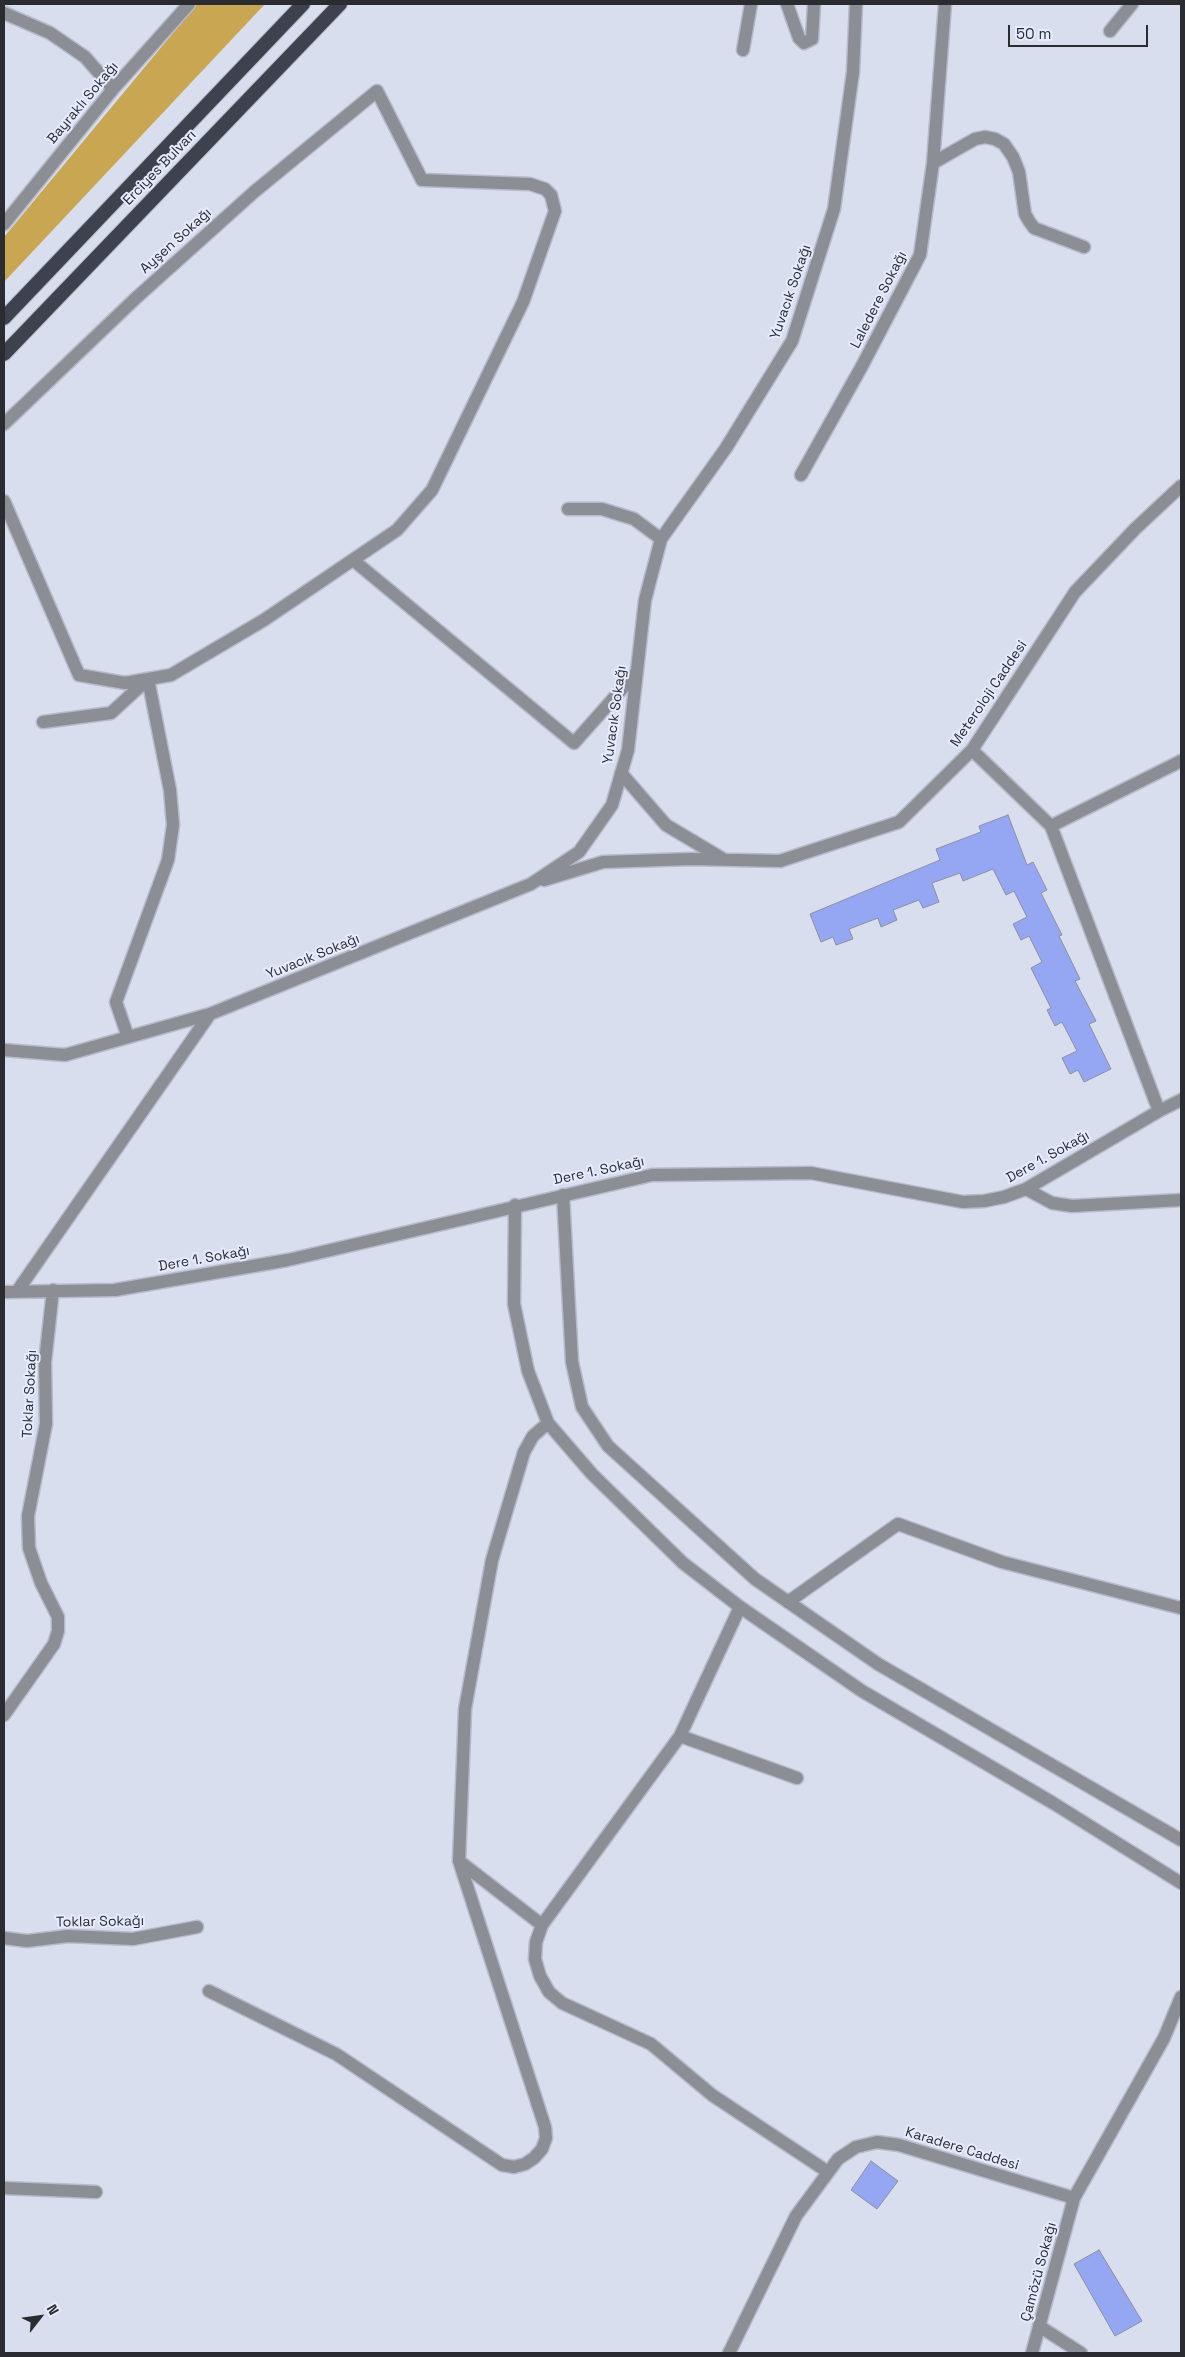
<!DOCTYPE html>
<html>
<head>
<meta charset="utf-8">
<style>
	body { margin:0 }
	#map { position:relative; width:1185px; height:2357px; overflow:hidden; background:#d9deef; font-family:"Space Grotesk",sans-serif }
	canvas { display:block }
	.frame { position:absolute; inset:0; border:5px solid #2a2c32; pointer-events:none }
	.north { position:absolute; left:15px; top:2292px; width:50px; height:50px; -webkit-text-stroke:4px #e6ebfd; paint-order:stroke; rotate:60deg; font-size:14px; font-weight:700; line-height:20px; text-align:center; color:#2a2c32 }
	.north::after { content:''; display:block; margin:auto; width:18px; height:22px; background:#2a2c32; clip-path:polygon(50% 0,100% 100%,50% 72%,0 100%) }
	.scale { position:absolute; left:1008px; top:25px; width:140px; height:22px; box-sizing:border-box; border:2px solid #2a2c32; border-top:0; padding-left:6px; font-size:15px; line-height:18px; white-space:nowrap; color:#2a2c32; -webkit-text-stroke:4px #e6ebfd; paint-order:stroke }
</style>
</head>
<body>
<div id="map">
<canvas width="1185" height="2357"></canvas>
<div class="frame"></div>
<div class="north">N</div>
<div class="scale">50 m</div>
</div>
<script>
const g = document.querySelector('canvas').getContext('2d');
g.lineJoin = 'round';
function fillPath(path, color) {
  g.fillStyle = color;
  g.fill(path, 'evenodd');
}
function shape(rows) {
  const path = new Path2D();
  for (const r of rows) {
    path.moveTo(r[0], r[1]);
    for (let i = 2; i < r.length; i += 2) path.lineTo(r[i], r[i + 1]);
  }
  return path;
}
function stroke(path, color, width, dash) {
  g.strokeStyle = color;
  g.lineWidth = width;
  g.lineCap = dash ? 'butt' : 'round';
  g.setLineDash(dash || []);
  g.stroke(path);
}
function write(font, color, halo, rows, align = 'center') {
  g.font = font + ' "Space Grotesk",sans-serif';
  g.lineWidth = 4;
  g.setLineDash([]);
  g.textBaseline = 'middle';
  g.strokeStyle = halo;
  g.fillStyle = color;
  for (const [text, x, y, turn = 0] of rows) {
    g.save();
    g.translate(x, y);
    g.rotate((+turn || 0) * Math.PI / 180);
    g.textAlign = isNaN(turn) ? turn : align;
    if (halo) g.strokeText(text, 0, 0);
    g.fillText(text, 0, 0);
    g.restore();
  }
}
fillPath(shape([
	[197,4,265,4,4,282,4,237]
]), '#c9a651');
const building = shape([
	[1008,815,1027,865,1033,862,1047,890,1041,893,1062,935,1059,936,1080,979,1075,981,1096,1021,1089,1024,1111,1069,1084,1082,1078,1070,1070,1074,1062,1058,1077,1051,1062,1022,1055,1026,1047,1010,1051,1008,1031,968,1042,962,1029,936,1021,940,1013,924,1027,917,1014,891,1006,895,993,869,963,881,960,873,932,883,939,902,923,908,919,900,893,910,897,920,881,927,878,918,849,929,853,939,836,945,833,937,821,942,810,914,940,860,936,849,981,832,979,826,1008,815],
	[871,2161,898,2181,877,2209,851,2190,871,2161],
	[1099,2250,1142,2321,1115,2336,1074,2264,1099,2250]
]);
fillPath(building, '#95a7f3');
stroke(building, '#8b8f9f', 1);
const minor = shape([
	[787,4,799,38,804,43,812,39,814,4],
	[4,13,50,33,85,57,113,89],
	[1110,31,1132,4],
	[743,50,751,4],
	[933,163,975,139,985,137,995,139,1004,144,1013,157,1019,172,1025,214,1029,221,1034,228,1084,247],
	[4,224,113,89,189,4],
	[4,424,136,298,254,192,377,91,422,180,530,184,545,189,551,195,555,211,523,302,432,490,397,530,264,620,171,675,125,683,79,675,4,501],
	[801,475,862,366,920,255,933,163,945,4],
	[568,509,602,509,634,519,661,539],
	[353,560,574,743,636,673],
	[43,722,111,713,148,679],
	[972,750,1051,826,1159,1111],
	[621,773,666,825,723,859],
	[1051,826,1181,761],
	[544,880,603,862,691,859,780,861,899,822,972,750,1075,592,1135,529,1181,486],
	[128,1037,116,1002,168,860,173,825,170,790,148,679],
	[4,1050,65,1055,210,1014,531,884,579,852,612,805,628,750,645,600,661,539,726,448,792,341,834,209,853,72,856,4],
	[1026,1189,1052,1203,1072,1206,1181,1200],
	[18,1290,210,1014],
	[4,1292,115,1290,288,1260,652,1175,811,1173,963,1202,984,1201,1004,1197,1026,1189,1159,1111,1181,1100],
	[788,1602,898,1524,1002,1562,1181,1608],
	[4,1715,54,1644,58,1631,58,1617,41,1583,29,1548,28,1516,46,1424,45,1362,53,1290],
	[680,1736,797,1778],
	[459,1861,542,1925,680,1736,740,1607],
	[542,1925,536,1942,535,1959,540,1976,549,1992,562,2003,651,2044,712,2095,828,2172],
	[4,1938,27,1941,68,1936,133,1939,197,1927],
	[209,1991,336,2054,502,2165,514,2167,525,2164,534,2158,542,2149,546,2138,545,2127,459,1861,465,1709,492,1560,524,1452,533,1436,548,1423],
	[4,2188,96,2192],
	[1039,2326,1081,2353],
	[729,2353,796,2216,838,2159,856,2147,877,2142,899,2145,1074,2198],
	[1032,2353,1074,2198,1164,2038,1181,1997]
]);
const tertiary = shape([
	[563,1195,572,1362,582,1407,608,1446,755,1579,878,1664,1181,1840],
	[515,1205,514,1304,528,1371,548,1423,592,1474,683,1563,740,1607,862,1691,1053,1803,1181,1883]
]);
const trunk = shape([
	[4,318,303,4],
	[4,354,340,4]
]);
stroke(minor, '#b6bac9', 15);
stroke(tertiary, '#b6bac9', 15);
stroke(trunk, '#b6bac9', 16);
stroke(minor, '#8c8e95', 12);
stroke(tertiary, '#8c8e95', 12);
stroke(trunk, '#3e424e', 14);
write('14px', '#2a2c32', '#e6ebfd', [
	["Bayraklı Sokağı",83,103,-50],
	["Erciyes Bulvarı",160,168,-46],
	["Ayşen Sokağı",176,241,-42],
	["Yuvacık Sokağı",791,292,-71],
	["Laledere Sokağı",879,300,-63],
	["Meteroloji Caddesi",989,694,-56],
	["Yuvacık Sokağı",615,715,-82],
	["Yuvacık Sokağı",313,957,-22],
	["Dere 1. Sokağı",1048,1157,-29],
	["Dere 1. Sokağı",599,1171,-12],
	["Dere 1. Sokağı",204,1259,-10],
	["Toklar Sokağı",30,1394,-87],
	["Toklar Sokağı",100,1922,-1],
	["Karadere Caddesi",962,2149,17],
	["Çamözü Sokağı",1039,2272,-75]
]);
</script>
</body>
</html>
